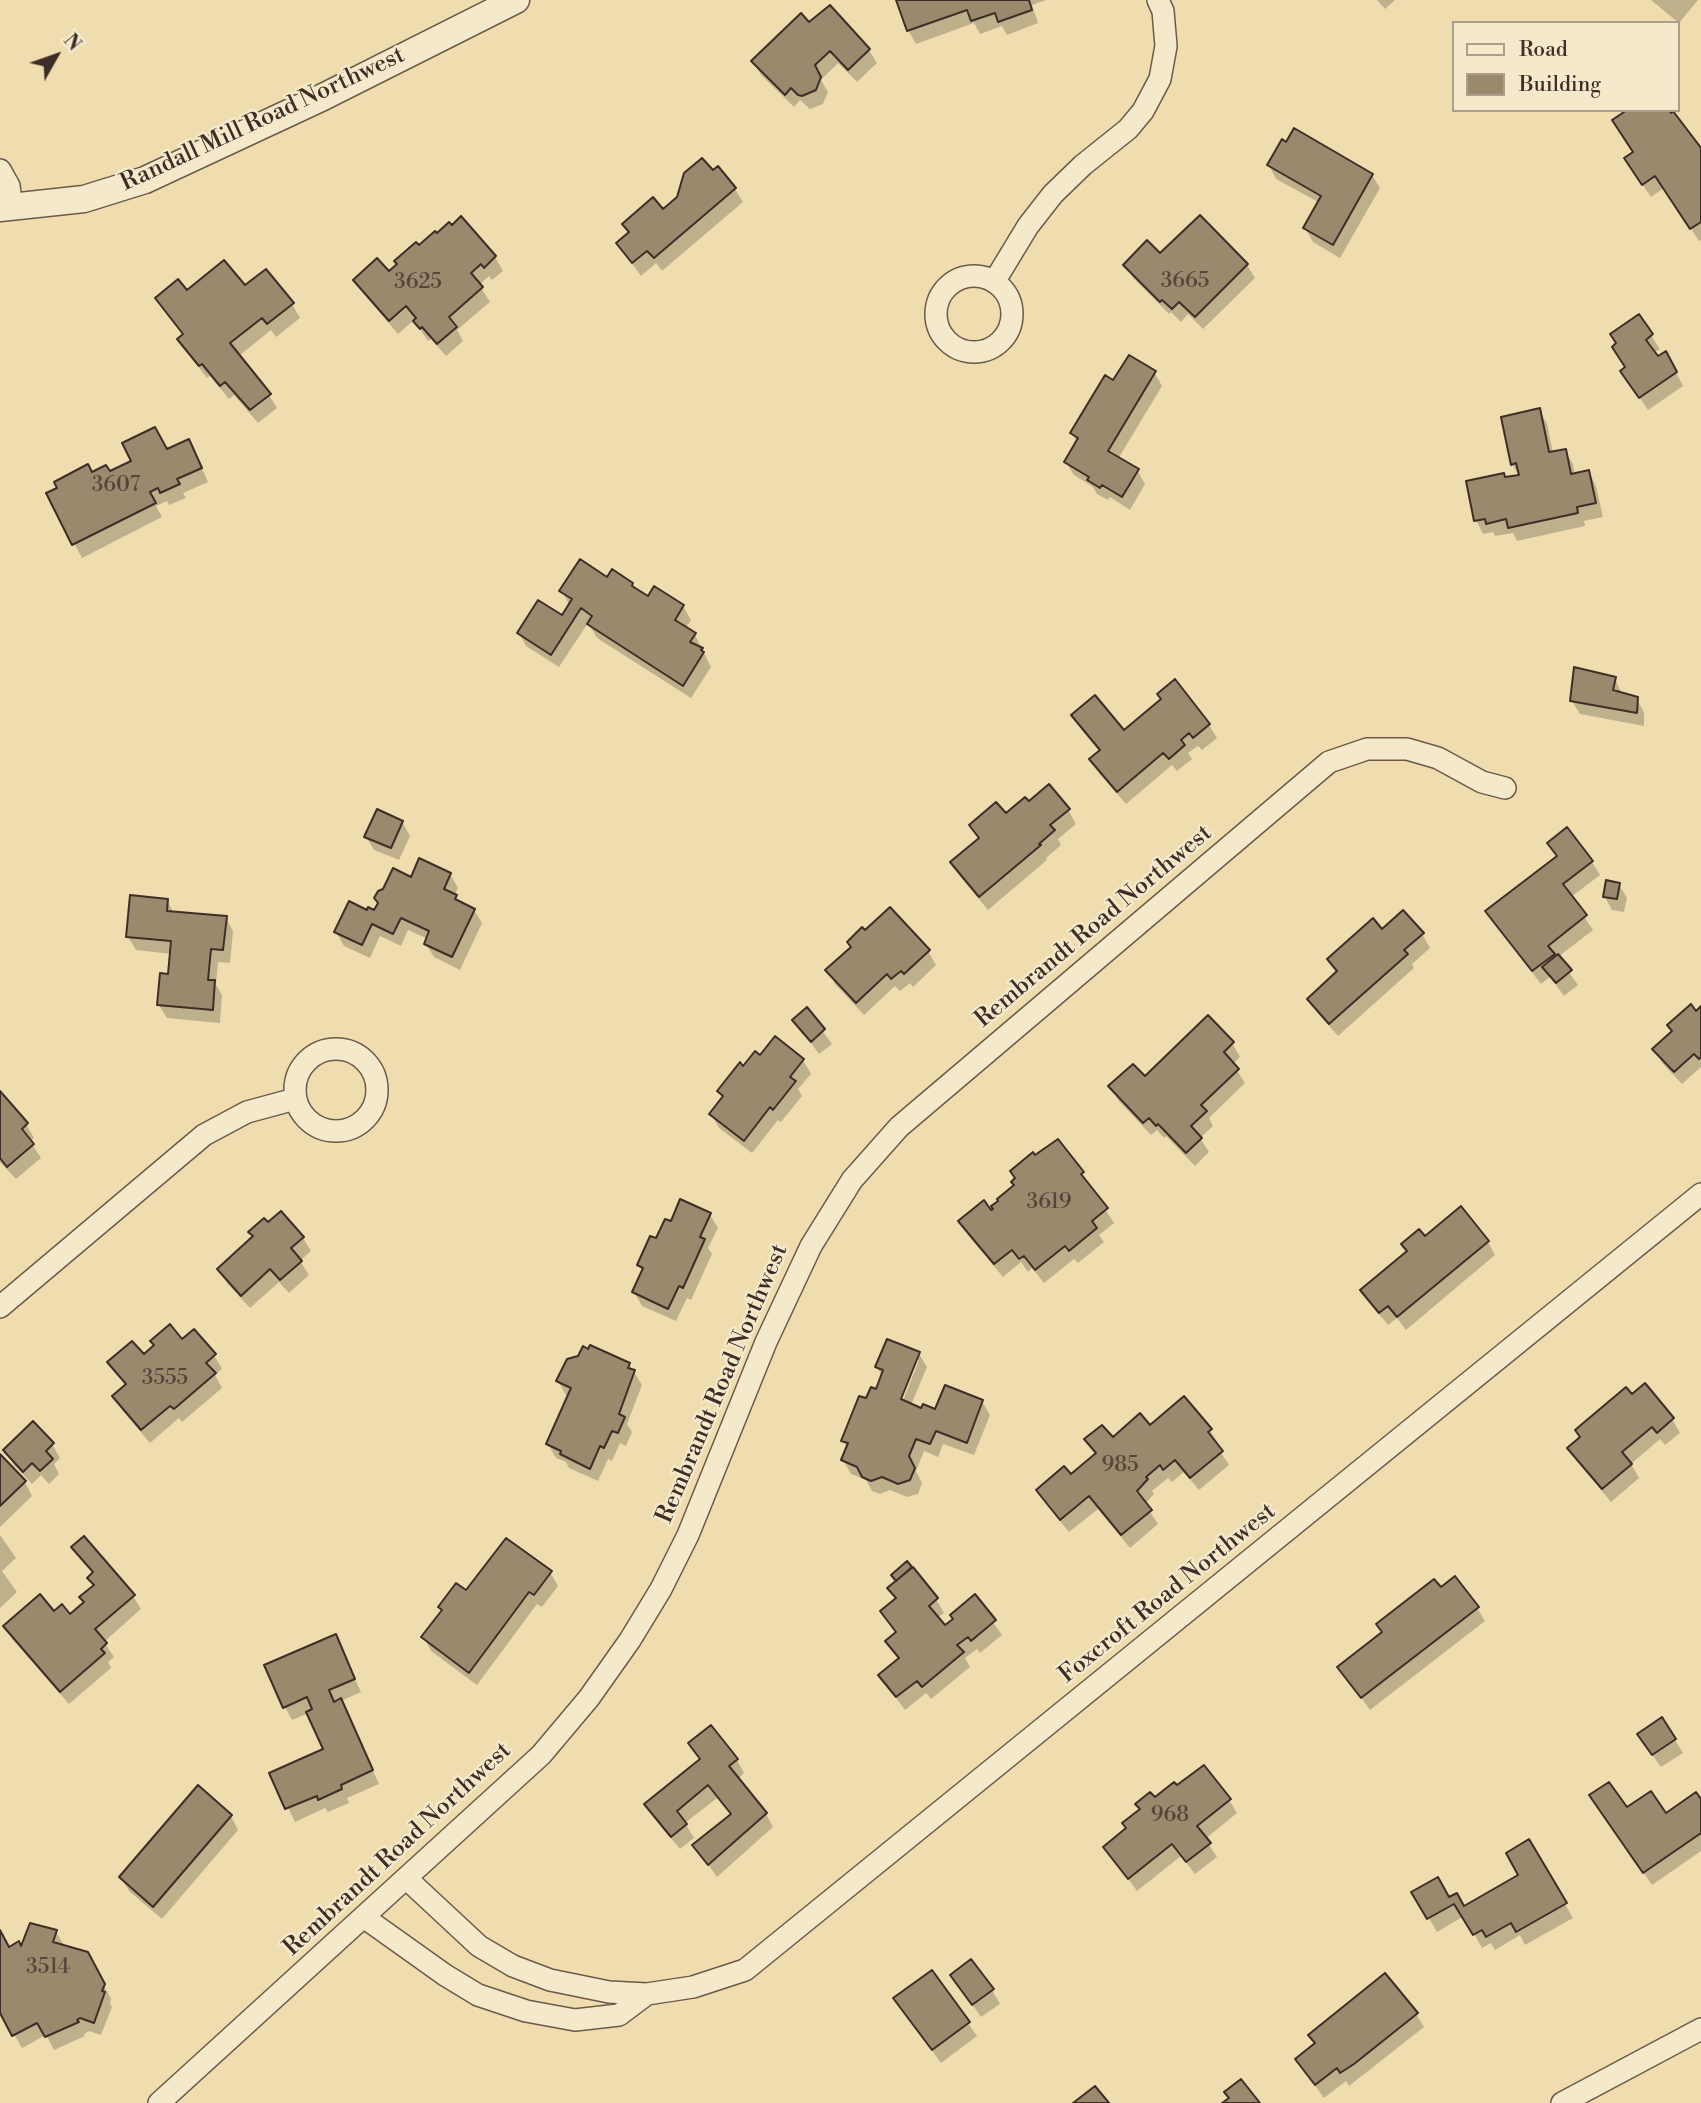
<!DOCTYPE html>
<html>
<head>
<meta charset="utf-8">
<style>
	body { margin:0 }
	#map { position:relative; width:1701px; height:2103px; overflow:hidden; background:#efddaf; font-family:"Libre Bodoni",serif }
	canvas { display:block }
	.legend { position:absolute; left:1452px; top:21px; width:228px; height:91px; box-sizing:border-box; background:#f5e9cb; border:2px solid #ac9e89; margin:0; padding:9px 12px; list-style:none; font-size:21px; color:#3f2e27 }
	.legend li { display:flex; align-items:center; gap:14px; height:35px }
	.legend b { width:35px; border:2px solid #ac9e89 }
	.north { position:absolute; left:21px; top:21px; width:70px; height:70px; -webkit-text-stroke:5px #f5e9cb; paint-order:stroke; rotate:50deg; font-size:19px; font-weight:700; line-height:28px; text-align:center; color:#3f2e27 }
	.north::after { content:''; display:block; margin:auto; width:24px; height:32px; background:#3f2e27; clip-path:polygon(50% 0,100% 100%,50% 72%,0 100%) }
</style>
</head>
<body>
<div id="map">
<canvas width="1701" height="2103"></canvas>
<ul class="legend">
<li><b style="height:9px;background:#f5e9cb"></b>Road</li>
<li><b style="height:19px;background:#9b896e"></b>Building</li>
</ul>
<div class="north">N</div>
</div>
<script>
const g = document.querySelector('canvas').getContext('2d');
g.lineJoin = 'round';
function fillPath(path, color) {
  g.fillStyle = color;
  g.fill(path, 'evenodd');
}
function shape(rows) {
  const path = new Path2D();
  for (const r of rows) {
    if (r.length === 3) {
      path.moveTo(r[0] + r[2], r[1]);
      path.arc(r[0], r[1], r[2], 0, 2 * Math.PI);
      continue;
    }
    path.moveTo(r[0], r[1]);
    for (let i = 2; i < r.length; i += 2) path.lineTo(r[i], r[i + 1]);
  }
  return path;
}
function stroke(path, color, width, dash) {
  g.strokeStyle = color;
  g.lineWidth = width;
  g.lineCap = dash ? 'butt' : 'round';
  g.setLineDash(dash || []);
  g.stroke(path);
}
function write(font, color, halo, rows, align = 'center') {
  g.font = font + ' "Libre Bodoni",serif';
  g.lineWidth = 5;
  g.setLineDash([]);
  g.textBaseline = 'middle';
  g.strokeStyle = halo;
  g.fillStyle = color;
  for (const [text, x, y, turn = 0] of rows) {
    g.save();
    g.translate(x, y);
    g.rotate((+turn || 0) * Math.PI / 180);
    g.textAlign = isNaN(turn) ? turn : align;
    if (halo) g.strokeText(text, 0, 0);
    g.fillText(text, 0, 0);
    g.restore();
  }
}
fillPath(shape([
	[898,0,1046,0,1032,5,1038,23,1007,35,1002,26,980,34,974,23,916,44,908,30],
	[1377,0,1395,0,1385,9],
	[1651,0,1698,0,1679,23],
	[830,7,869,50,877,63,857,82,838,63,821,80,828,92,823,104,810,109,800,100,794,107,761,75,753,61,809,24],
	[1701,151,1701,240,1699,241,1664,188,1651,197,1634,172],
	[1269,165,1372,175,1380,188,1340,258,1313,242,1305,228,1320,203,1276,179],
	[712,173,735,189,743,202,662,271,656,263,641,276,618,244,630,234,624,224,663,211],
	[461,219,495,257,503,271,492,280,489,276,479,285,490,302,457,330,463,341,446,356,431,339,428,341,414,320,398,334,363,293,355,280,389,273,418,248],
	[1160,256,1247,265,1255,278,1203,329,1188,314,1181,322,1171,312,1169,314,1133,278,1125,265],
	[245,288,292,304,300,318,276,337,271,330,239,356,269,395,277,408,258,423,234,395,229,399,210,376,207,378,187,352,179,339,184,336,157,299,186,293],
	[1639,317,1660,349,1653,353,1673,366,1683,386,1648,410,1630,384,1618,345],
	[1154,372,1162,386,1118,459,1137,470,1145,484,1130,510,1110,497,1108,500,1097,494,1093,487,1074,475,1066,462,1077,442,1072,433,1114,383],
	[1539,410,1547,424,1553,453,1565,451,1573,464,1575,475,1589,472,1596,486,1603,517,1584,521,1585,526,1517,541,1513,533,1495,536,1493,532,1483,534,1476,520,1505,479,1519,476,1512,464],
	[167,451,196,454,208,482,183,493,186,498,169,505,167,501,156,506,162,517,82,558,48,494,92,474,109,473],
	[608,579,632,584,636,591,648,598,683,606,691,620,685,629,695,635,711,667,691,698,597,638,588,623,559,667,526,646,519,633,563,617,570,606,562,591],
	[1615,679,1622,694,1636,698,1644,712,1644,726,1580,714,1572,701],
	[1073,716,1124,732,1209,725,1217,738,1202,750,1198,746,1188,753,1192,759,1177,771,1172,765,1126,804,1099,773,1091,759,1100,752,1081,729],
	[1028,803,1068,810,1076,824,1058,839,1061,845,1046,858,1047,860,988,910,960,876,952,863,980,840,971,826,1006,815],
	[402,822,410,836,399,860,374,850,366,837],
	[1549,843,1592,862,1600,875,1571,897,1593,930,1558,957,1578,985,1564,996,1550,977,1541,984,1495,925,1487,912,1557,858],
	[450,874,458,888,454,896,459,903,474,910,482,923,460,970,434,957,426,944,428,939,408,930,401,946,380,936,370,958,344,946,336,932,368,912,375,912,412,879],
	[1619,885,1627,898,1624,912,1612,910,1605,897],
	[167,901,174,913,226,918,233,931,230,963,218,962,216,985,222,995,220,1023,167,1018,159,1005,170,976,172,954,136,950,128,937],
	[1382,931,1422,934,1430,948,1412,964,1414,968,1338,1036,1317,1012,1309,999,1337,974,1329,960],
	[928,951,936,965,913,987,910,983,900,991,895,986,864,1015,835,984,828,970],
	[1701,1009,1701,1067,1682,1084,1662,1063,1655,1049],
	[807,1010,832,1044,819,1054,795,1020],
	[1232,1043,1240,1057,1233,1064,1245,1083,1209,1118,1213,1126,1200,1138,1209,1152,1195,1166,1166,1136,1164,1138,1157,1130,1151,1135,1118,1100,1111,1087,1145,1079],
	[761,1057,803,1060,811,1074,798,1089,802,1096,781,1122,778,1120,752,1153,719,1128,711,1114,724,1098,719,1091,744,1068],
	[0,1094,26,1124,34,1138,30,1141,41,1158,16,1179,0,1162],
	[1082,1173,1114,1223,1099,1235,1104,1242,1078,1263,1074,1259,1044,1283,1032,1268,1028,1272,1021,1262,1003,1277,968,1235,960,1221,991,1213],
	[710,1215,718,1228,708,1248,712,1254,691,1300,687,1298,676,1321,642,1306,634,1292,643,1273,639,1265,672,1223],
	[303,1238,311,1251,300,1261,309,1275,289,1293,279,1282,250,1308,227,1283,219,1269],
	[1425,1239,1488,1242,1495,1255,1406,1330,1397,1318,1388,1325,1370,1303,1362,1290],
	[182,1342,214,1355,222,1369,215,1375,222,1388,182,1422,179,1418,150,1443,122,1410,114,1396,126,1386,109,1362,144,1356,156,1347],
	[919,1354,927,1367,911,1405,936,1412,982,1401,990,1415,974,1455,943,1444,938,1457,924,1451,916,1471,922,1483,918,1494,907,1497,890,1490,880,1494,872,1491,866,1480,851,1474,843,1460,848,1449,843,1441,867,1401,877,1391,882,1376,877,1367],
	[915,1360,919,1360,900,1408,896,1407],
	[629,1364,642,1385,627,1424,632,1432,626,1446,620,1443,612,1461,608,1459,598,1481,569,1468,566,1462,556,1458,548,1444,569,1396,566,1395,558,1381],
	[1631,1397,1672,1419,1680,1433,1665,1445,1660,1439,1631,1464,1639,1478,1611,1502,1577,1461,1570,1448],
	[1149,1428,1210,1430,1218,1443,1216,1445,1229,1465,1199,1490,1184,1472,1172,1482,1168,1478,1152,1491,1154,1494,1145,1504,1158,1524,1130,1548,1098,1509,1069,1532,1046,1504,1038,1490,1070,1476,1096,1455,1087,1440,1112,1439],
	[52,1444,60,1458,54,1464,59,1474,49,1484,41,1475,32,1484,13,1464,5,1450],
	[0,1456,25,1482,32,1496,0,1527],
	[0,1535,16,1558,2,1571,17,1592,0,1608],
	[74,1547,133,1596,141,1609,104,1642,114,1657,108,1662,111,1668,69,1704,13,1640,6,1626,54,1614,70,1616,85,1603,81,1598,95,1586,90,1578,94,1575],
	[907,1564,936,1599,944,1613,937,1618,945,1628,975,1597,1002,1635,980,1653,977,1649,965,1658,970,1667,931,1699,926,1693,905,1710,880,1676,899,1660,888,1642,897,1634,882,1611,896,1600,890,1588,897,1582],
	[550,1572,558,1586,542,1607,537,1604,477,1685,431,1651,424,1637,443,1612,440,1607,466,1592],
	[1440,1590,1477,1608,1485,1621,1370,1710,1340,1667],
	[335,1636,361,1692,341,1701,379,1784,347,1798,349,1803,328,1812,325,1808,295,1822,272,1774,325,1750,309,1713,292,1720,285,1707],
	[1675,1740,1683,1753,1661,1767,1647,1748],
	[690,1744,737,1760,744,1773,738,1779,766,1814,773,1827,717,1877,695,1846,732,1816,717,1798,685,1823,694,1838,680,1849,654,1818,647,1804,700,1760],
	[1229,1800,1237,1813,1205,1839,1217,1857,1195,1874,1181,1856,1137,1891,1105,1847,1127,1829],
	[1701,1803,1701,1851,1652,1885,1599,1809,1627,1810,1665,1816],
	[231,1816,238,1830,162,1919,129,1891,121,1877],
	[1529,1842,1573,1918,1525,1945,1520,1935,1495,1950,1491,1943,1482,1948,1464,1916,1437,1932,1414,1892,1449,1899,1464,1908,1521,1875],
	[0,1932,9,1949,22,1949,56,1932,64,1945,95,1968,111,1999,110,2003,112,2007,101,2035,89,2031,84,2034,85,2036,54,2050,46,2035,22,2048,0,2010],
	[932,1972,977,2036,941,2063,896,1999],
	[952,1975,992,1990,1000,2004,981,2017],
	[1416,2014,1424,2027,1349,2086,1346,2081,1324,2098,1297,2060,1316,2045,1310,2035]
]), '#0003');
const building = shape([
	[896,0,1029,0,1032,10,998,22,995,13,971,21,967,10,907,31,896,0],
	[830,5,870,49,848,70,830,51,815,65,821,77,816,90,802,96,798,95,791,88,785,95,751,61,801,13,809,22,830,5],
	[1627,110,1669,110,1671,113,1673,111,1701,148,1701,222,1690,229,1655,176,1642,185,1624,158,1633,152,1612,120,1627,110],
	[1294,128,1373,174,1333,245,1303,228,1321,196,1267,165,1282,139,1286,142,1294,128],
	[702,158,713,170,718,166,736,188,654,258,647,251,632,263,616,243,629,232,622,224,653,197,663,209,677,197,684,173,702,158],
	[1200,215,1248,264,1195,317,1179,302,1172,309,1162,300,1160,302,1123,265,1147,240,1160,253,1200,215],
	[461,216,496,256,484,268,481,264,471,273,483,287,449,317,457,327,437,344,422,327,420,329,413,321,416,318,406,306,389,321,353,280,377,258,389,271,397,264,394,261,416,242,419,245,435,231,437,233,449,222,452,225,461,216],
	[224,260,245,285,266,269,294,303,267,324,262,318,230,343,271,394,250,410,225,382,220,386,202,364,199,366,177,339,183,334,155,298,178,279,187,290,224,260],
	[1639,314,1653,334,1646,340,1658,356,1666,351,1677,372,1639,398,1620,371,1625,367,1612,347,1616,343,1610,334,1639,314],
	[1129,355,1156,371,1108,451,1139,469,1122,497,1102,485,1100,488,1087,480,1089,477,1064,462,1078,438,1070,433,1105,375,1113,380,1129,355],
	[1540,408,1549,452,1566,449,1571,474,1589,470,1596,503,1577,507,1578,513,1508,528,1506,519,1486,524,1485,519,1474,521,1466,481,1504,473,1505,477,1519,475,1516,463,1511,465,1501,417,1540,408],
	[155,427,167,449,189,439,202,468,177,479,180,484,160,493,158,488,150,492,156,503,72,545,46,493,57,488,54,482,88,464,92,472,106,465,110,471,131,461,122,443,155,427],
	[580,559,607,577,612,569,633,583,632,586,648,596,654,586,684,605,675,620,696,633,690,642,703,648,701,650,704,652,683,686,587,624,592,616,581,608,551,655,517,633,538,600,562,615,572,599,559,591,580,559],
	[1574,667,1616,677,1613,690,1638,697,1637,713,1570,701,1574,667],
	[1175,679,1210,724,1193,738,1189,733,1181,740,1185,745,1169,759,1163,753,1117,792,1089,759,1100,750,1071,715,1095,695,1124,730,1161,699,1157,694,1175,679],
	[1049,784,1070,809,1050,825,1055,830,1039,844,1041,845,979,897,950,862,979,838,969,825,996,802,1006,813,1025,797,1029,801,1049,784],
	[377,809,403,821,391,848,364,837,377,809],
	[1567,827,1593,861,1563,884,1587,915,1548,946,1555,954,1532,971,1485,911,1557,856,1547,843,1567,827],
	[419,858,451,873,444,889,457,895,455,899,475,909,452,957,424,944,429,931,401,918,393,934,372,924,362,945,334,932,349,901,367,910,368,907,374,910,378,903,374,898,378,891,383,889,393,868,411,877,419,858],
	[1606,880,1620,883,1617,899,1603,897,1606,880],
	[130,895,168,899,167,911,227,916,223,950,211,949,208,980,215,980,213,1010,157,1005,160,973,168,974,171,941,126,937,130,895],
	[890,907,930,950,904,974,901,971,891,979,887,974,856,1003,825,970,851,947,847,942,862,927,865,930,890,907],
	[1403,910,1424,933,1404,950,1408,954,1329,1024,1307,999,1337,971,1327,959,1373,918,1382,929,1403,910],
	[1558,954,1572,970,1556,983,1542,967,1558,954],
	[1691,1004,1696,1011,1701,1006,1701,1057,1699,1059,1694,1054,1674,1072,1652,1049,1672,1031,1667,1025,1691,1004],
	[807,1007,825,1029,811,1042,792,1020,807,1007],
	[1208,1015,1234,1042,1224,1052,1239,1069,1201,1105,1207,1111,1191,1126,1202,1138,1186,1153,1158,1124,1156,1126,1149,1118,1143,1123,1108,1086,1133,1064,1145,1076,1208,1015],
	[775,1036,804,1059,790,1077,796,1081,773,1110,770,1107,744,1141,709,1114,723,1096,717,1091,740,1062,743,1066,755,1051,760,1055,775,1036],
	[0,1091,28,1123,22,1129,34,1144,7,1167,0,1158,0,1091],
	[1058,1139,1084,1172,1081,1174,1108,1208,1092,1221,1097,1228,1069,1251,1065,1246,1035,1270,1024,1256,1019,1259,1012,1250,994,1264,958,1221,984,1200,991,1210,993,1209,991,1206,998,1201,997,1199,1014,1185,1011,1182,1015,1178,1010,1171,1033,1152,1035,1155,1058,1139],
	[680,1199,711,1213,700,1237,705,1239,683,1288,679,1286,668,1309,632,1292,643,1268,637,1265,650,1236,656,1238,665,1219,671,1221,680,1199],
	[1461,1206,1489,1241,1397,1317,1388,1306,1379,1313,1360,1290,1407,1251,1401,1244,1419,1229,1425,1236,1461,1206],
	[281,1211,304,1237,291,1248,302,1261,280,1280,270,1269,241,1296,217,1269,253,1236,248,1232,264,1218,268,1222,281,1211],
	[170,1324,182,1339,194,1329,216,1354,206,1363,216,1373,174,1409,170,1406,141,1430,112,1396,126,1384,107,1362,132,1341,144,1354,154,1345,150,1341,170,1324],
	[887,1339,920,1352,901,1399,921,1408,923,1404,935,1409,945,1385,983,1400,967,1443,936,1431,930,1444,916,1439,909,1456,915,1468,910,1480,898,1484,882,1477,871,1481,862,1477,857,1467,841,1460,848,1443,841,1441,859,1396,866,1398,871,1387,876,1389,883,1370,875,1367,887,1339],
	[590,1345,630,1363,628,1368,635,1370,619,1414,625,1417,618,1433,612,1431,604,1448,600,1446,590,1469,560,1454,561,1451,546,1444,571,1388,556,1381,567,1359,578,1356,583,1346,588,1349,590,1345],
	[1645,1383,1674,1418,1657,1433,1652,1427,1622,1452,1632,1464,1602,1489,1567,1448,1580,1437,1575,1430,1626,1387,1632,1394,1645,1383],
	[1184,1396,1212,1429,1208,1432,1223,1451,1190,1478,1175,1460,1163,1470,1160,1465,1146,1477,1148,1479,1137,1491,1152,1510,1121,1535,1089,1496,1060,1520,1036,1490,1064,1466,1071,1474,1096,1453,1084,1439,1102,1425,1113,1437,1140,1413,1150,1425,1184,1396],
	[33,1421,54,1443,46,1451,53,1459,40,1471,32,1463,23,1472,3,1450,33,1421],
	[0,1454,26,1481,0,1506,0,1454],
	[84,1536,135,1595,95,1629,107,1643,101,1649,105,1653,60,1692,3,1626,40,1594,54,1611,62,1604,70,1614,84,1602,79,1597,94,1585,87,1578,93,1572,71,1547,84,1536],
	[506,1538,552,1571,534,1595,529,1592,469,1673,421,1637,442,1610,438,1607,456,1583,466,1590,506,1538],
	[907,1561,912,1567,896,1581,891,1575,907,1561],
	[913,1567,938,1598,929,1606,945,1625,953,1619,950,1615,975,1594,996,1620,971,1641,968,1637,957,1645,964,1652,922,1687,917,1681,896,1697,878,1675,899,1658,885,1641,896,1632,880,1611,896,1598,887,1588,913,1567],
	[1455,1576,1479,1607,1361,1698,1337,1667,1382,1632,1376,1624,1434,1579,1441,1587,1455,1576],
	[336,1634,355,1679,329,1690,334,1702,341,1698,373,1770,341,1785,342,1789,318,1800,317,1796,285,1809,269,1773,323,1749,306,1712,312,1709,307,1697,283,1708,264,1665,336,1634],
	[1662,1717,1676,1739,1652,1755,1637,1734,1662,1717],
	[711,1725,738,1759,729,1766,767,1813,708,1865,692,1845,731,1814,708,1785,677,1811,687,1824,671,1837,644,1804,700,1759,688,1743,711,1725],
	[1204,1765,1231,1799,1197,1826,1211,1843,1186,1862,1172,1844,1128,1879,1103,1847,1126,1828,1122,1823,1140,1809,1135,1804,1150,1792,1155,1797,1174,1782,1177,1785,1204,1765],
	[1609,1782,1627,1807,1651,1791,1666,1813,1696,1792,1701,1799,1701,1833,1643,1873,1589,1795,1609,1782],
	[198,1785,232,1815,153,1907,119,1877,198,1785],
	[1529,1839,1567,1903,1516,1932,1511,1923,1486,1937,1482,1930,1473,1935,1454,1904,1427,1919,1411,1892,1438,1877,1449,1897,1457,1893,1464,1906,1518,1875,1506,1853,1529,1839],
	[30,1923,57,1930,53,1942,88,1952,105,1984,102,1991,105,1992,94,2023,80,2018,77,2020,79,2022,45,2037,37,2023,12,2036,0,2013,0,1930,9,1947,19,1941,21,1946,30,1923],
	[971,1959,994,1989,972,2005,950,1975,971,1959],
	[932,1970,970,2022,932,2050,893,1998,932,1970],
	[1385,1973,1418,2013,1354,2064,1340,2073,1337,2068,1315,2085,1295,2059,1315,2043,1308,2035,1385,1973],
	[1241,2079,1260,2103,1222,2103,1229,2098,1224,2092,1241,2079],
	[1095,2086,1109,2103,1073,2103,1095,2086]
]);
fillPath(building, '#9b896e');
stroke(building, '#3f2e27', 2);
const minor = shape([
	[0,170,9,186,12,207],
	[974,314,38],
	[994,282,1028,226,1053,194,1083,165,1128,129,1143,111,1160,79,1166,46,1163,11,1158,0],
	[336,1090,41],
	[0,1307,204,1135,247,1112,295,1099],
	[407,1879,479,1946,513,1966,550,1980,609,1992,647,1994,693,1987,745,1970,1701,1194],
	[365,1918,445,1975,478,1995,526,2011,575,2020,619,2015,647,1994],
	[159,2103,541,1755,589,1698,630,1640,661,1589,688,1535,766,1342,811,1246,852,1180,899,1127,1329,762,1367,749,1407,749,1438,758,1482,782,1505,788],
	[1562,2103,1701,2029]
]);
const tertiary = shape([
	[0,208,84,199,145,180,323,97,516,0]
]);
stroke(minor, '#6b5a49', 24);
stroke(tertiary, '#6b5a49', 29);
stroke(minor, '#f5e9cb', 21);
stroke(tertiary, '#f5e9cb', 26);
write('21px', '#564539', null, [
	["3665",1185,282],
	["3625",418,283],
	["3607",116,486],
	["3619",1049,1203],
	["3555",165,1379],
	["985",1120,1466],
	["968",1170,1816],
	["3514",48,1968]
]);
write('24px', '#3f2e27', '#f5e9cb', [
	["Randall Mill Road Northwest",263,120,-25],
	["Rembrandt Road Northwest",1094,927,-40],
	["Rembrandt Road Northwest",723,1384,-67],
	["Foxcroft Road Northwest",1168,1594,-39],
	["Rembrandt Road Northwest",398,1850,-43]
]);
</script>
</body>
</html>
